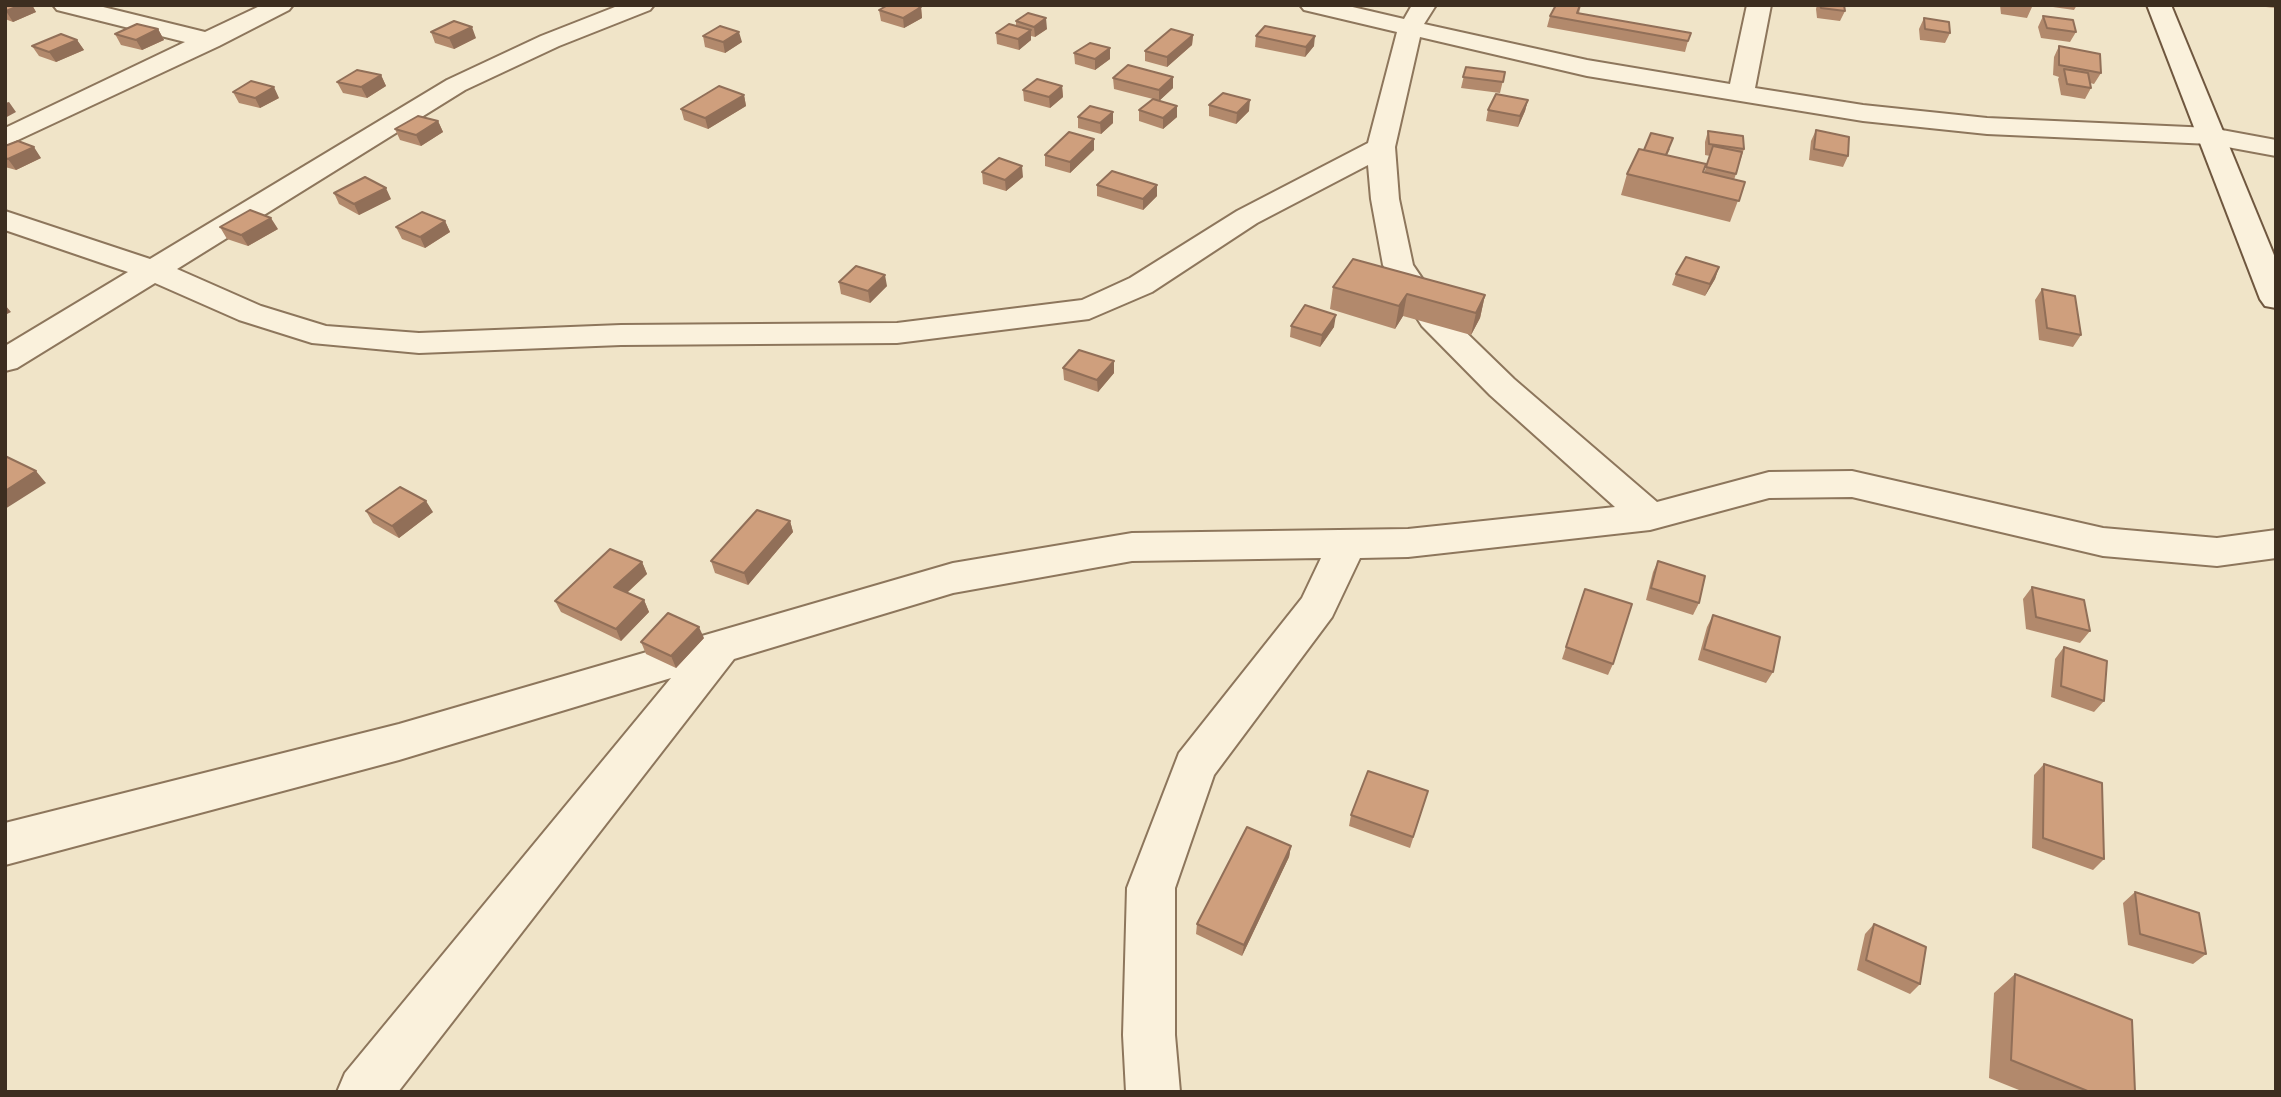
<!DOCTYPE html>
<html>
<head>
<meta charset="utf-8">
<style>
	body { margin:0 }
	#map { position:relative; width:2281px; height:1097px; overflow:hidden; background:#f0e4c8; font-family:Georgia,serif }
	canvas { display:block }
	.frame { position:absolute; inset:0; border:7px solid #3d2e20; pointer-events:none }
</style>
</head>
<body>
<div id="map">
<canvas width="2281" height="1097"></canvas>
<div class="frame"></div>
</div>
<script>
const g = document.querySelector('canvas').getContext('2d');
g.lineJoin = 'round';
function shape(rows) {
  const path = new Path2D();
  for (const r of rows) {
    path.moveTo(r[0], r[1]);
    for (let i = 2; i < r.length; i += 2) path.lineTo(r[i], r[i + 1]);
  }
  return path;
}
function stroke(path, color, width, dash) {
  g.strokeStyle = color;
  g.lineWidth = width;
  g.lineCap = dash ? 'butt' : 'round';
  g.setLineDash(dash || []);
  g.stroke(path);
}
function fillPath(path, color) {
  g.fillStyle = color;
  g.fill(path, 'evenodd');
}
const street = shape([
	[53,5,95,5,205,32,262,5,293,5,289,10,219,46,5,146,5,128,185,42,57,10,53,5],
	[620,5,654,5,650,10,559,46,465,90,177,269,261,306,326,326,419,333,621,325,897,323,1082,300,1130,278,1237,211,1368,143,1397,32,1304,10,1300,5,1344,5,1404,19,1412,5,1436,5,1424,24,1587,60,1730,84,1747,5,1771,5,1755,88,1863,105,1987,118,2211,128,2276,140,2276,156,2211,144,1987,134,1863,121,1587,76,1420,37,1395,147,1399,199,1413,265,1445,312,1514,379,1657,502,1769,472,1852,471,2103,528,2217,538,2276,530,2276,558,2217,566,2103,556,1852,497,1769,498,1650,530,1408,557,1360,558,1332,617,1214,775,1175,888,1175,1035,1180,1092,1126,1092,1123,1035,1127,888,1179,753,1302,598,1321,558,1132,561,953,593,734,659,398,1092,337,1092,345,1073,671,678,399,760,5,865,5,823,399,724,953,563,1132,533,1408,529,1615,507,1490,395,1422,326,1383,265,1371,199,1368,165,1257,223,1152,292,1089,319,897,343,621,345,419,353,312,343,239,320,155,283,17,368,5,371,5,346,128,272,5,230,5,211,150,259,447,80,541,36,620,5]
]);
const secondary = shape([
	[2147,5,2171,5,2276,260,2276,308,2265,306,2260,299,2147,5]
]);
stroke(street, '#8d765c', 4);
stroke(secondary, '#6f573f', 4);
fillPath(street, '#faf1dc');
fillPath(secondary, '#faf1dc');
fillPath(shape([
	[5,5,32,5,36,12,13,22,5,19],
	[1556,5,1581,5,1579,13,1688,41,1685,52,1547,27,1550,16],
	[1817,5,1844,5,1845,11,1840,21,1817,18,1816,9],
	[2000,5,2032,5,2032,7,2027,18,2001,14],
	[2046,5,2077,5,2074,10,2046,6],
	[2264,5,2276,5,2276,8,2266,7],
	[921,7,922,18,904,28,881,21,879,10],
	[2043,16,2076,32,2070,42,2041,38,2038,27],
	[1924,18,1950,33,1945,43,1920,40,1919,29],
	[1016,21,1047,29,1035,37,1031,36,1031,40,1019,50,997,44,996,33,1016,26],
	[158,29,164,40,142,50,121,45,115,34],
	[431,32,476,38,454,49,435,43],
	[1193,35,1192,45,1167,67,1145,61,1145,51],
	[703,36,742,42,725,53,705,47],
	[1256,36,1314,46,1305,57,1255,47],
	[77,40,84,50,56,62,39,56,32,46],
	[2059,46,2101,73,2094,84,2090,83,2091,88,2085,99,2061,95,2058,79,2059,77,2053,75,2054,57],
	[1074,53,1110,59,1095,70,1075,64],
	[1466,67,1505,72,1500,93,1461,88],
	[381,75,386,86,367,98,343,93,337,82],
	[1113,78,1173,88,1159,101,1177,117,1163,129,1139,121,1139,110,1153,99,1114,89],
	[1062,86,1063,97,1050,108,1024,101,1023,90],
	[233,92,279,98,260,108,239,103],
	[744,95,746,106,708,129,684,120,681,109],
	[1528,100,1525,111,1518,127,1486,121,1488,110],
	[1209,105,1249,111,1236,124,1209,116],
	[1078,117,1113,123,1101,134,1078,128],
	[438,121,443,132,421,146,400,140,395,129],
	[1816,130,1848,156,1843,167,1809,160,1811,141],
	[1708,131,1744,149,1734,180,1745,182,1730,222,1621,195,1627,174,1644,150,1670,149,1667,155,1704,173,1710,156,1705,155,1705,142],
	[5,146,41,158,16,170,5,167],
	[1094,150,1070,173,1045,166,1045,155],
	[982,172,1023,177,1006,191,983,184],
	[1097,185,1157,196,1143,210,1097,196],
	[334,193,391,199,359,215,339,204],
	[445,221,450,232,425,248,402,239,396,227],
	[220,227,278,229,248,246,227,239],
	[1719,267,1715,279,1705,296,1672,285,1676,274],
	[839,282,887,286,870,303,841,294],
	[1333,287,1485,295,1480,318,1471,335,1403,316,1395,329,1330,309],
	[2042,289,2081,335,2073,347,2039,340,2035,300],
	[1291,326,1334,327,1320,347,1290,337],
	[1063,368,1114,373,1098,392,1064,380],
	[366,511,433,512,399,538,373,523],
	[790,521,793,532,748,585,715,573,711,561],
	[1658,561,1699,603,1693,615,1646,600,1653,572],
	[642,562,647,574,627,593,644,600,649,612,621,641,561,612,555,601],
	[2032,587,2090,631,2080,643,2026,629,2023,599],
	[1585,589,1613,664,1608,675,1562,659],
	[1713,615,1773,672,1766,683,1698,660,1707,627],
	[704,638,676,668,646,654,641,642],
	[2064,647,2104,701,2094,712,2051,697,2055,659],
	[2044,764,2104,859,2093,870,2032,848,2034,775],
	[1428,791,1410,848,1349,826,1351,815],
	[1291,846,1289,857,1242,956,1196,934,1197,924],
	[2135,892,2206,954,2193,964,2128,945,2123,903],
	[1874,924,1920,984,1910,994,1857,970,1865,934],
	[2015,974,2135,1092,2024,1092,1989,1078,1994,993]
]), '#b2896c');
fillPath(shape([
	[21,5,32,5,36,12,13,22,6,11],
	[921,7,922,18,904,28,903,18],
	[1046,18,1047,29,1035,37,1034,27],
	[472,27,476,38,454,49,449,38],
	[158,29,164,40,142,50,136,40],
	[1031,30,1031,40,1019,50,1018,39],
	[739,32,742,42,725,53,723,42],
	[1193,35,1192,45,1167,67,1167,57],
	[1315,36,1314,46,1305,57,1306,47],
	[77,40,84,50,56,62,49,52],
	[1110,48,1110,59,1095,70,1095,59],
	[381,75,386,86,367,98,361,87],
	[1173,77,1173,88,1159,101,1159,90],
	[1062,86,1063,97,1050,108,1049,97],
	[274,87,279,98,260,108,255,98],
	[744,95,746,106,708,129,705,118],
	[1250,100,1249,111,1236,124,1237,113],
	[1528,100,1525,111,1518,127,1520,116],
	[9,102,16,112,5,118,5,103],
	[1177,106,1177,117,1163,129,1163,118],
	[1113,112,1113,123,1101,134,1100,123],
	[438,121,443,132,421,146,416,135],
	[1094,139,1094,150,1070,173,1070,162],
	[34,147,41,158,16,170,8,159],
	[1022,166,1023,177,1006,191,1005,180],
	[1157,185,1157,196,1143,210,1143,199],
	[386,188,391,199,359,215,354,204],
	[271,218,278,229,248,246,241,235],
	[445,221,450,232,425,248,420,237],
	[1719,267,1715,279,1705,296,1710,284],
	[885,275,887,286,870,303,868,291],
	[1407,294,1403,316,1395,329,1399,306],
	[1485,295,1480,318,1471,335,1476,313],
	[5,305,11,312,5,315],
	[1336,315,1334,327,1320,347,1322,335],
	[1114,361,1114,373,1098,392,1097,380],
	[36,471,46,483,5,509,5,491],
	[426,501,433,512,399,538,392,526],
	[790,521,793,532,748,585,744,573],
	[642,562,647,574,620,599,614,587],
	[644,600,649,612,621,641,616,629],
	[699,627,704,638,676,668,671,656],
	[1291,846,1289,857,1242,956,1244,945]
]), '#916f58');
const building = shape([
	[5,5,21,5,6,11,5,11,5,5],
	[888,5,914,5,921,7,903,18,879,10,888,5],
	[1556,5,1580,5,1577,13,1691,33,1688,41,1550,16,1556,5],
	[1820,5,1844,5,1845,11,1821,8,1820,5],
	[1028,13,1046,18,1034,27,1016,21,1028,13],
	[2043,16,2073,20,2076,32,2047,28,2043,16],
	[1924,18,1949,22,1950,33,1925,29,1924,18],
	[454,21,472,27,449,38,431,32,454,21],
	[137,24,158,29,136,40,115,34,137,24],
	[1009,24,1031,30,1018,39,996,33,1009,24],
	[720,26,739,32,723,42,703,36,720,26],
	[1265,26,1315,36,1306,47,1256,36,1265,26],
	[1171,29,1193,35,1167,57,1145,51,1171,29],
	[61,34,77,40,49,52,32,46,61,34],
	[1090,43,1110,48,1095,59,1074,53,1090,43],
	[2059,46,2100,54,2101,73,2059,65,2059,46],
	[1128,65,1173,77,1159,90,1113,78,1128,65],
	[1466,67,1505,72,1503,82,1463,77,1466,67],
	[2064,69,2088,73,2091,88,2067,84,2064,69],
	[357,70,381,75,361,87,337,82,357,70],
	[1037,79,1062,86,1049,97,1023,90,1037,79],
	[251,81,274,87,255,98,233,92,251,81],
	[719,86,744,95,705,118,681,109,719,86],
	[1223,93,1250,100,1237,113,1209,105,1223,93],
	[1496,94,1528,100,1520,116,1488,110,1496,94],
	[1153,99,1177,106,1163,118,1139,110,1153,99],
	[1090,106,1113,112,1100,123,1078,117,1090,106],
	[418,116,438,121,416,135,395,129,418,116],
	[1816,130,1849,137,1848,156,1814,149,1816,130],
	[1708,131,1743,136,1744,149,1709,144,1708,131],
	[1069,132,1094,139,1070,162,1045,155,1069,132],
	[1651,133,1673,138,1666,155,1644,150,1651,133],
	[18,141,34,147,8,159,5,158,5,146,18,141],
	[1713,146,1742,152,1736,174,1706,167,1713,146],
	[1639,149,1706,164,1703,172,1745,182,1739,201,1627,174,1639,149],
	[999,158,1022,166,1005,180,982,172,999,158],
	[1112,171,1157,185,1143,199,1097,185,1112,171],
	[365,177,386,188,354,204,334,193,365,177],
	[250,210,271,218,241,235,220,227,250,210],
	[422,212,445,221,420,237,396,227,422,212],
	[1686,257,1719,267,1710,284,1676,274,1686,257],
	[1353,259,1485,295,1476,313,1407,294,1399,306,1333,287,1353,259],
	[856,266,885,275,868,291,839,282,856,266],
	[2042,289,2075,296,2081,335,2047,328,2042,289],
	[1305,305,1336,315,1322,335,1291,326,1305,305],
	[1079,350,1114,361,1097,380,1063,368,1079,350],
	[5,456,36,471,5,491,5,456],
	[400,487,426,501,392,526,366,511,400,487],
	[757,510,790,521,744,573,711,561,757,510],
	[610,549,642,562,614,587,644,600,616,629,555,601,610,549],
	[1658,561,1705,576,1699,603,1651,588,1658,561],
	[2032,587,2084,600,2090,631,2036,617,2032,587],
	[1585,589,1632,604,1613,664,1566,647,1585,589],
	[668,613,699,627,671,656,641,642,668,613],
	[1713,615,1780,637,1773,672,1704,649,1713,615],
	[2064,647,2107,661,2104,701,2061,686,2064,647],
	[2044,764,2102,783,2104,859,2043,838,2044,764],
	[1368,771,1428,791,1413,837,1351,815,1368,771],
	[1247,827,1291,846,1244,945,1197,924,1247,827],
	[2135,892,2199,913,2206,954,2140,934,2135,892],
	[1874,924,1926,947,1920,984,1866,960,1874,924],
	[2015,974,2132,1020,2135,1092,2090,1092,2011,1060,2015,974]
]);
fillPath(building, '#cf9f7d');
stroke(building, '#916f58', 2);
</script>
</body>
</html>
